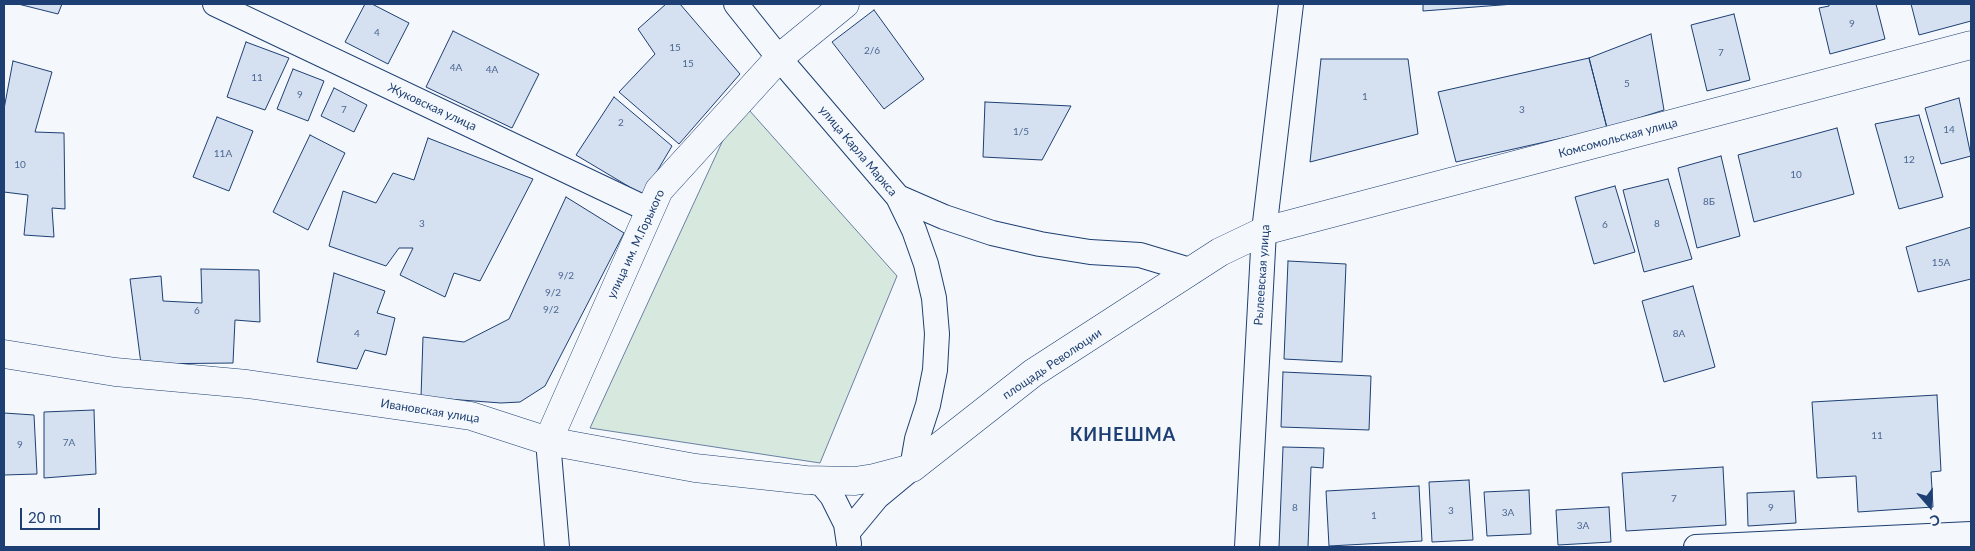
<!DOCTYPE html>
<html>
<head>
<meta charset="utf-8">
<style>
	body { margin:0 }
	#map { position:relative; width:1975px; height:551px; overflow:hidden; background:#f4f7fb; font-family:Lato,sans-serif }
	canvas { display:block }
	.frame { position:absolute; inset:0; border:5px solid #1d3f73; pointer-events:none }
	.north { position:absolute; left:1905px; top:481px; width:50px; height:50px; -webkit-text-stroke:4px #f4f7fb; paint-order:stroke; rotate:161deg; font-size:14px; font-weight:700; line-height:20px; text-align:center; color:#1d3f73 }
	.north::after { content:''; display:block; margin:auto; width:18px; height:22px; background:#1d3f73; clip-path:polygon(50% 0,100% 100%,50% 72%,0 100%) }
	.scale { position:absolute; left:20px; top:508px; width:80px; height:22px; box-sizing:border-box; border:2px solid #1d3f73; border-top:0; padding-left:6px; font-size:15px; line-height:18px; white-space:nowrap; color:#1d3f73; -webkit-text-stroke:4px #f4f7fb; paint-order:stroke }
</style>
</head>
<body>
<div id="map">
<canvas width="1975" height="551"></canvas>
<div class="frame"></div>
<div class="north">С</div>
<div class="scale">20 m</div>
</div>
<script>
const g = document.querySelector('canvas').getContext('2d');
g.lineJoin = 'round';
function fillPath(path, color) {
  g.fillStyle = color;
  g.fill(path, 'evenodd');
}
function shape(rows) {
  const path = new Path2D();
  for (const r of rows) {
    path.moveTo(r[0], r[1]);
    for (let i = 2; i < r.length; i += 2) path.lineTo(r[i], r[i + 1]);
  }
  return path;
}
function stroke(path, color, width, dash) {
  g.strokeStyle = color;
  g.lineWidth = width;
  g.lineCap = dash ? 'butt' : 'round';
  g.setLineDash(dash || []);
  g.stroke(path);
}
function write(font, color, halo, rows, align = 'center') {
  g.font = font + ' Lato,sans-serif';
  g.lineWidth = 4;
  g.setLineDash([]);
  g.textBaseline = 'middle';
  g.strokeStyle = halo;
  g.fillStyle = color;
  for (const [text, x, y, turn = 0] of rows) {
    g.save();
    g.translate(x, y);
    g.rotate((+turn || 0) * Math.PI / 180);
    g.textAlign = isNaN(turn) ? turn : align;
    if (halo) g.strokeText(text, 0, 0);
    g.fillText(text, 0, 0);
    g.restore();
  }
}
const green = shape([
	[741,101,897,276,820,463,590,428,741,101]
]);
fillPath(green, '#d7e8df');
stroke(green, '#687fa3', 1);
const building = shape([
	[18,4,62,4,58,14,18,4],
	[365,4,372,4,409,23,388,64,345,42,365,4],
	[666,4,680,4,740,74,679,144,619,92,655,54,638,29,666,4],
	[1423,4,1514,4,1423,11,1423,4],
	[1829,4,1876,4,1885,39,1830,54,1819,8,1829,6,1829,4],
	[1911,4,1971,4,1971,21,1919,35,1911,4],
	[874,10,924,79,884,109,832,42,874,10],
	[1734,14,1750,80,1707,91,1691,25,1734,14],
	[453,31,539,74,512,128,426,87,453,31],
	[1651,34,1664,110,1607,128,1589,58,1651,34],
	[246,42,289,58,265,110,227,97,246,42],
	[1589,58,1607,128,1456,162,1438,92,1589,58],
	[1321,59,1408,59,1418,134,1310,162,1321,59],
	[13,61,52,72,35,132,64,133,65,209,52,208,54,237,24,235,28,195,4,192,4,109,13,61],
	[293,69,324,81,308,121,277,109,293,69],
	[334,88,367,105,354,132,321,116,334,88],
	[614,97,672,146,643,195,576,155,614,97],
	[1959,98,1971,156,1941,164,1925,108,1959,98],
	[985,102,1071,106,1042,160,983,157,985,102],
	[1919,115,1943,197,1899,209,1875,124,1919,115],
	[217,117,253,131,229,191,193,177,217,117],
	[1837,128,1854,194,1754,222,1738,155,1837,128],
	[310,135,345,153,308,230,273,212,310,135],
	[428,138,533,179,480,281,454,273,445,297,400,275,413,248,399,248,386,266,329,246,343,191,376,203,393,173,414,180,428,138],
	[1721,156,1740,236,1697,248,1678,168,1721,156],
	[1668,179,1692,259,1644,272,1623,190,1668,179],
	[1615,186,1635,252,1594,264,1575,197,1615,186],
	[566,197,624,233,545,386,520,402,501,403,421,397,423,337,464,342,509,319,566,197],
	[1971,227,1971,279,1918,292,1906,247,1971,227],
	[1288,261,1346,264,1342,362,1284,359,1288,261],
	[201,269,259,270,260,322,235,320,233,363,141,364,130,279,161,276,163,301,202,303,201,269],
	[334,273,385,291,377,313,395,318,386,355,365,350,357,369,317,362,334,273],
	[1693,286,1715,367,1664,382,1642,301,1693,286],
	[1283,372,1371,376,1369,430,1281,427,1283,372],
	[1937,395,1941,471,1931,472,1933,507,1858,512,1856,476,1817,478,1812,402,1937,395],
	[94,410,96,474,44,478,44,412,94,410],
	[4,413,34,415,37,474,4,475,4,413],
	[1283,447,1324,448,1323,468,1311,467,1308,547,1279,547,1283,447],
	[1723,467,1726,525,1626,531,1622,473,1723,467],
	[1469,480,1473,540,1432,542,1429,482,1469,480],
	[1419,486,1422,541,1329,546,1326,491,1419,486],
	[1529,490,1531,534,1487,536,1484,492,1529,490],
	[1794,491,1796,523,1748,526,1747,493,1794,491],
	[1609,507,1611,542,1558,545,1556,510,1609,507]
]);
fillPath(building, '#d5e0f0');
stroke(building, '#1d3f73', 1);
const street = shape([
	[215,4,649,210],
	[736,4,779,58,898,197,914,230,926,264,934,298,937,334,935,370,928,405,917,439,912,468,877,497,848,532],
	[898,197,944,217,992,233,1040,244,1090,252,1140,255,1193,271],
	[548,441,557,547],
	[806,480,822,484,832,496,846,524,849,544],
	[1247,547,1264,231,1291,4],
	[1696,547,1971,534]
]);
const secondary = shape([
	[4,354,115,372,247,384,471,416,548,441,695,468,806,480,855,481,874,478,912,468,1033,373,1220,252,1264,231,1971,45],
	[548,441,659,190,779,58,845,4]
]);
stroke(street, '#1d3f73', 26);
stroke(secondary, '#1d3f73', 29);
stroke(street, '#f4f7fb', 24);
stroke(secondary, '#f4f7fb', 28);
write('10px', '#4b6792', null, [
	["9",1852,24],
	["4",377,33],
	["15",675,48],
	["2/6",872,51],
	["7",1721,53],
	["15",688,64],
	["4А",456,68],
	["4А",492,70],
	["11",257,78],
	["5",1627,84],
	["9",300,95],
	["1",1365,97],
	["7",344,110],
	["3",1522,110],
	["2",621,123],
	["14",1949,130],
	["1/5",1021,132],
	["11А",223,154],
	["12",1909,160],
	["10",20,165],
	["10",1796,175],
	["8Б",1709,202],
	["3",422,224],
	["8",1657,224],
	["6",1605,225],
	["15А",1941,263],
	["9/2",566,276],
	["9/2",553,293],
	["9/2",551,310],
	["6",197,311],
	["4",357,334],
	["8А",1679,334],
	["11",1877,436],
	["7А",69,443],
	["9",20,445],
	["7",1674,499],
	["8",1295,508],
	["9",1771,508],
	["3",1451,511],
	["3А",1508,513],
	["1",1374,516],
	["3А",1583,526]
]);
write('12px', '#1d3f73', '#f4f7fb', [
	["Жуковская улица",432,107,25],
	["Комсомольская улица",1618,138,-15],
	["улица Карла Маркса",858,151,50],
	["улица им. М.Горького",636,244,-65],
	["Рылеевская улица",1262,275,-86],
	["площадь Революции",1052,364,-34],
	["Ивановская улица",430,411,9]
]);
g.letterSpacing = '1px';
write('bold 18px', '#1d3f73', '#f4f7fb', [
	["КИНЕШМА",1123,435]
]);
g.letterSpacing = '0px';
</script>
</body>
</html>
